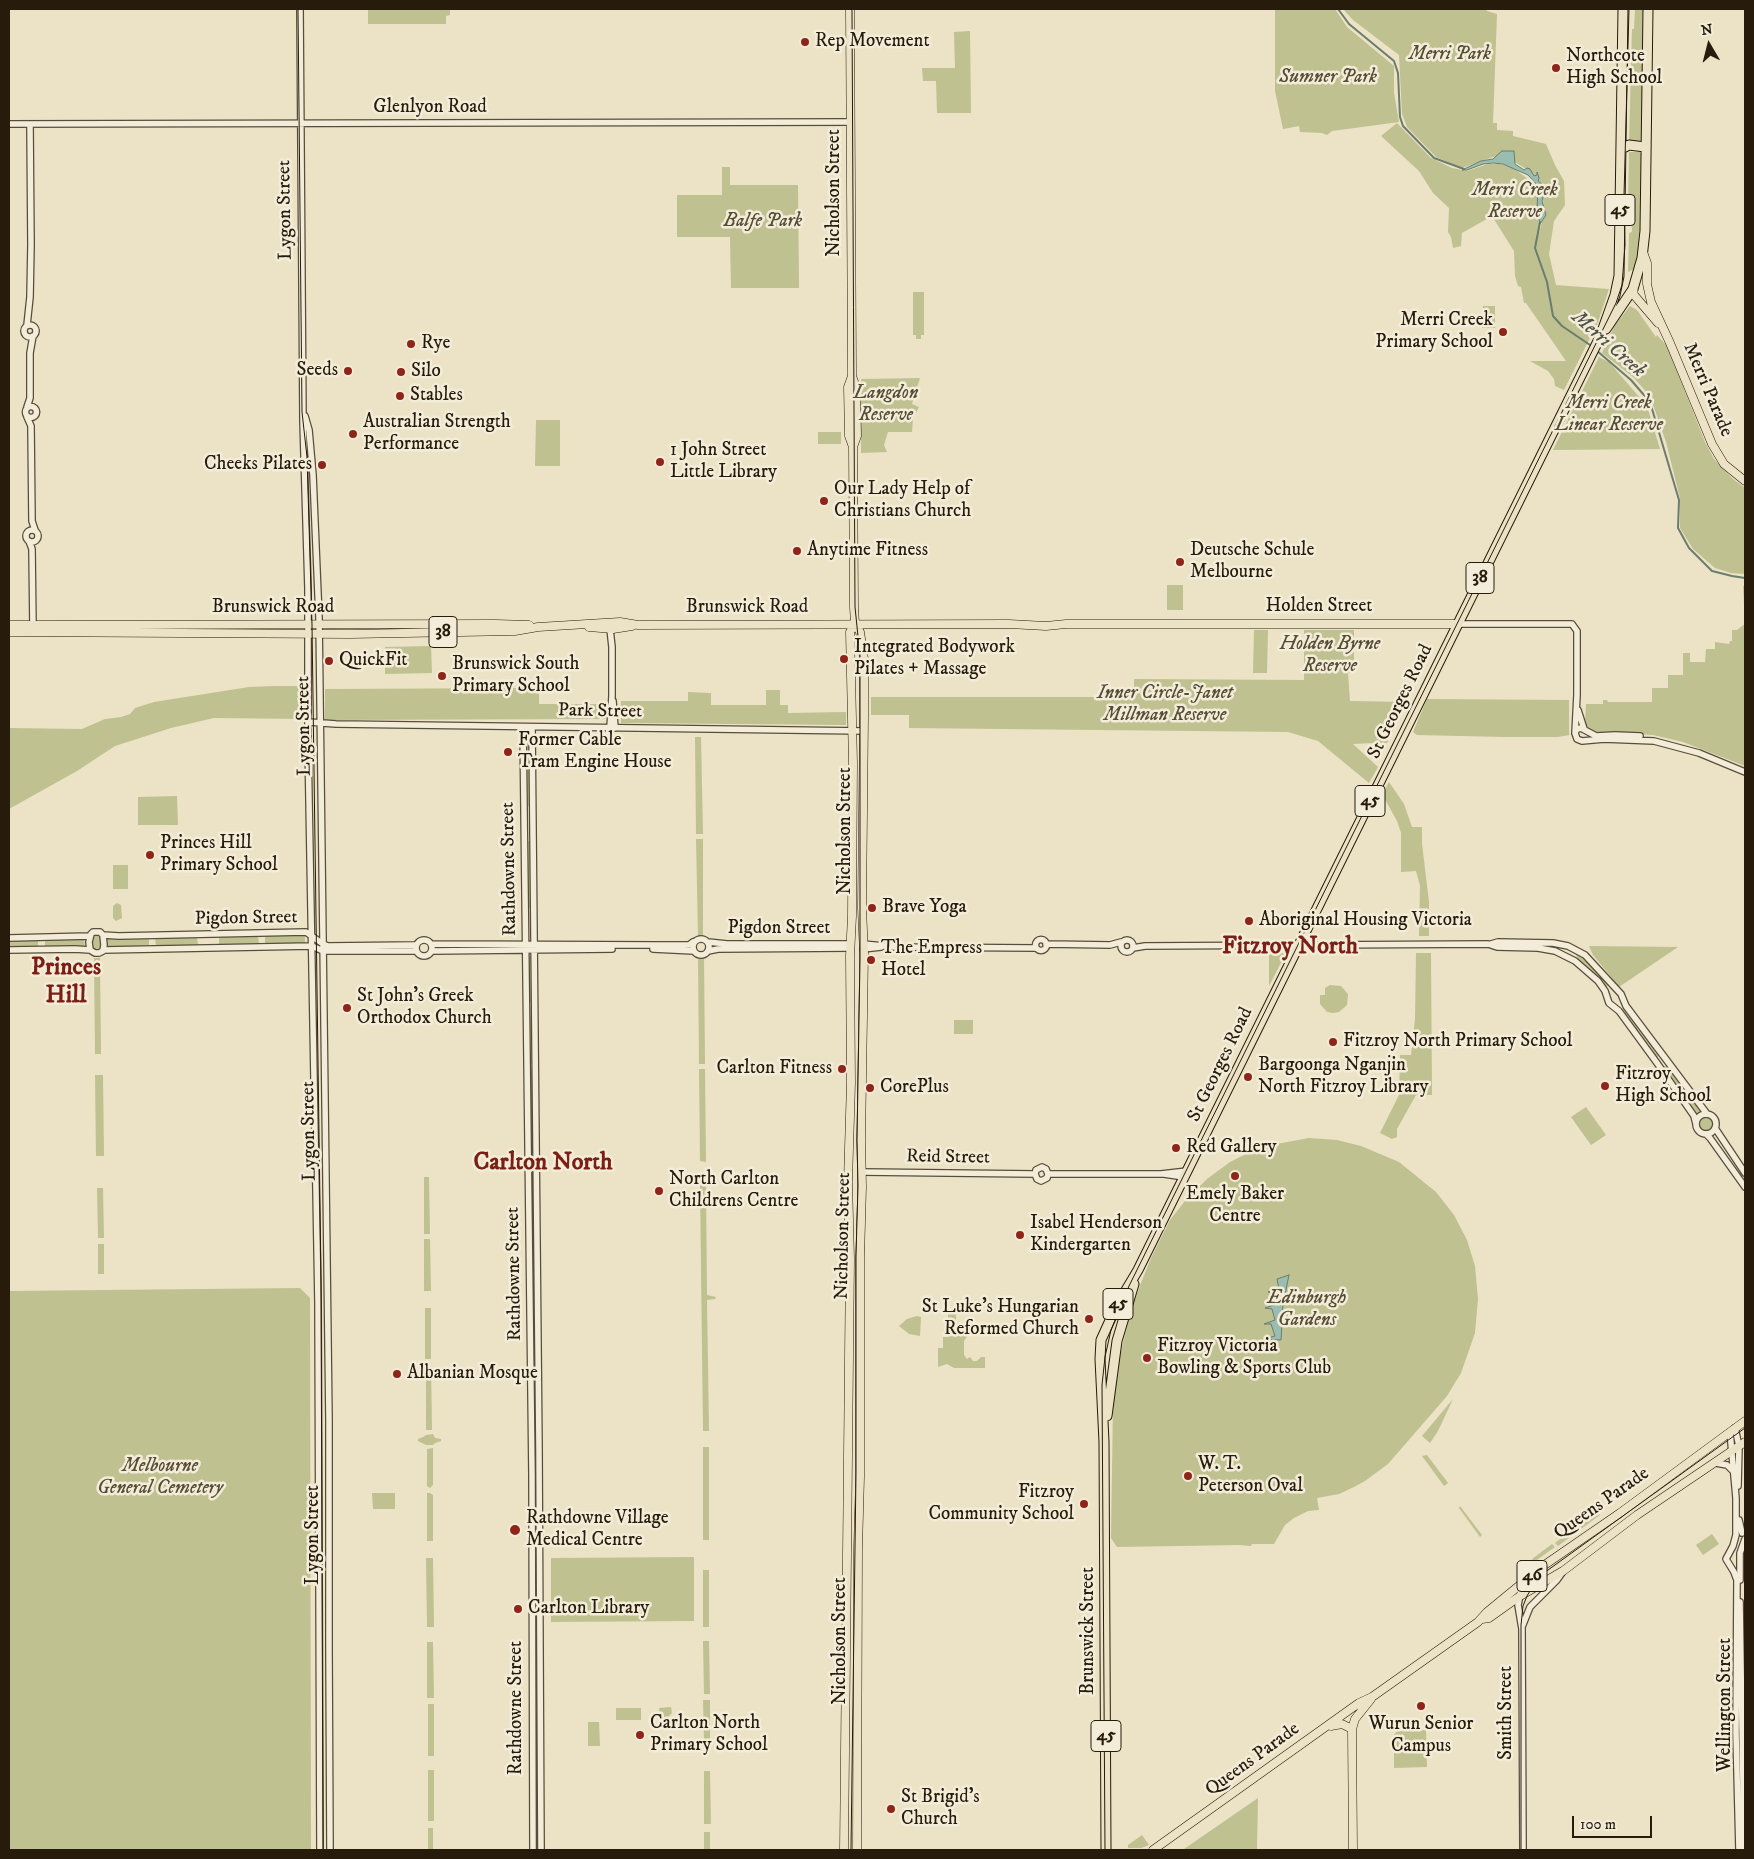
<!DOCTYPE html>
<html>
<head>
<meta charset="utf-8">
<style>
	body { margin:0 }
	#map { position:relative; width:1754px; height:1859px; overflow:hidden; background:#ece2c5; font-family:"IM FELL DW Pica",serif }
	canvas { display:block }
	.frame { position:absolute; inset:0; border:10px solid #271b0c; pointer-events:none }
	.north { position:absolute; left:1684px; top:20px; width:50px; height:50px; -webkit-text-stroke:4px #f3ecd9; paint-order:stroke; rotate:352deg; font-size:14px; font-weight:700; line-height:20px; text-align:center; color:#271b0c }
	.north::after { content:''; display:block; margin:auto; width:18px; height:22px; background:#271b0c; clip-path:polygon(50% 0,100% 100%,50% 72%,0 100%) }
	.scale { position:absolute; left:1572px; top:1816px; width:80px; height:22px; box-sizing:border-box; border:2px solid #271b0c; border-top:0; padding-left:6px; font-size:15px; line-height:18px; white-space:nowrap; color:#271b0c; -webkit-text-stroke:4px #f3ecd9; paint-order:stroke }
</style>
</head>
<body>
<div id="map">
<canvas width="1754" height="1859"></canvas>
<div class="frame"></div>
<div class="north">N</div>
<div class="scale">100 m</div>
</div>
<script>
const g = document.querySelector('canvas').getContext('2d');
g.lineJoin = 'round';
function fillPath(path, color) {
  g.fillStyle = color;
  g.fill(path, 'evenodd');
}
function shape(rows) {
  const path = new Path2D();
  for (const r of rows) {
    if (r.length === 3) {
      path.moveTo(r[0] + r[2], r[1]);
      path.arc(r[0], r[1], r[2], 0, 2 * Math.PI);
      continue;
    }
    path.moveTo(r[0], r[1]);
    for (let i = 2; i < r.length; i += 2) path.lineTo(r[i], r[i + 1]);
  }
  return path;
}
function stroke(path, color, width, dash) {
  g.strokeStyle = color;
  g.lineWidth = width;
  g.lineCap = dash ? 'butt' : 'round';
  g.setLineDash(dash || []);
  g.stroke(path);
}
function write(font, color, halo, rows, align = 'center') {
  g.font = font + ' "IM FELL DW Pica",serif';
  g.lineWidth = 5;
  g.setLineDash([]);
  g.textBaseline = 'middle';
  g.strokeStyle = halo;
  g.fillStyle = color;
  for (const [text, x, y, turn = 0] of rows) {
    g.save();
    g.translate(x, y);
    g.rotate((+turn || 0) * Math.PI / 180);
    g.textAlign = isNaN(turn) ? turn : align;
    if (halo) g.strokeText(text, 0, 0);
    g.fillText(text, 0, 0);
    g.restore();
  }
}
fillPath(shape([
	[368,9,450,9,450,15,446,16,446,24,368,24],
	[1275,9,1335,9,1347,27,1394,66,1394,93,1399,122,1332,131,1327,135,1322,133,1300,132,1299,126,1283,129,1275,91],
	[1343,9,1486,9,1487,11,1497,14,1493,123,1497,123,1497,130,1513,131,1513,136,1546,144,1555,165,1564,181,1565,205,1554,221,1549,254,1556,285,1609,289,1598,322,1564,390,1555,386,1554,379,1548,371,1530,361,1566,361,1526,303,1524,303,1521,287,1518,286,1515,276,1514,251,1492,216,1462,233,1461,246,1453,248,1451,237,1448,232,1449,208,1433,193,1419,171,1381,136,1397,123,1431,158,1452,168,1467,171,1488,164,1500,164,1512,167,1537,186,1541,192,1542,212,1539,234,1544,213,1542,186,1531,172,1510,159,1493,157,1462,168,1436,157,1407,127,1402,114,1399,55,1353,20],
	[1635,9,1645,9,1643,143,1629,143,1632,29,1634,29],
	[970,31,971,113,937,113,936,81,923,81,922,68,955,68,954,32],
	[1629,152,1642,152,1641,240,1634,269,1628,272,1629,233,1632,232,1631,200,1628,200],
	[722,167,730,167,730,185,798,185,799,288,731,288,730,237,677,237,677,195,722,195],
	[913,292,924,292,924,335,921,335,921,339,916,339,916,335,913,335],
	[1483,306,1495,306,1495,328,1482,328],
	[1630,306,1637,310,1656,337,1657,335,1667,346,1705,442,1714,459,1732,478,1745,488,1745,574,1731,573,1715,568,1693,549,1680,528,1680,498,1666,442,1650,396,1633,377,1602,353,1615,325],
	[1599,357,1609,362,1647,406,1660,449,1553,450],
	[920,378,912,404,919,407,913,418,912,432,888,432,884,445,887,452,861,453,861,379],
	[536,420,560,420,560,466,535,466],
	[818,432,841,432,841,444,818,444],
	[1167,585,1183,585,1183,610,1167,610],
	[1743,586,1745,586,1745,766,1683,742,1653,735,1594,732,1589,729,1585,723,1586,704,1603,704,1603,700,1607,700,1608,702,1652,702,1652,688,1668,688,1668,675,1683,675,1683,653,1690,653,1690,662,1705,662,1706,649,1715,649,1715,642,1729,644,1730,641,1732,641,1732,630,1737,630,1745,624],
	[1254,630,1268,630,1267,673,1253,673],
	[1304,630,1354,630,1354,672,1348,673,1350,701,1406,702,1387,743,1378,743,1377,742,1374,742,1374,743,1353,744,1378,767,1369,783,1318,741,1288,732,909,728,909,715,871,715,871,697,1134,697,1134,679,1304,680],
	[431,646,432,673,385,674,385,647],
	[275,686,302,686,302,719,214,718,171,728,115,746,77,771,9,809,9,728,82,729,105,719,121,717,130,714,135,708,154,702,249,687],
	[539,688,539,704,605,704,605,719,325,720,325,689],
	[766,690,780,690,780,705,788,705,788,713,846,712,846,725,621,723,621,701,688,701,688,692,711,693,711,705,766,705],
	[1427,699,1569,700,1569,735,1558,737,1504,737,1417,735,1413,732],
	[525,736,530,736,531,806,526,806],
	[695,737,701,737,703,834,696,834],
	[1389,782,1404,804,1412,827,1422,827,1422,844,1429,902,1429,936,1419,936,1420,886,1416,871,1401,872,1401,833,1397,821,1382,794],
	[177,796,178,825,138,825,138,797],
	[696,839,703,839,703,937,698,936],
	[527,841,532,841,532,908,527,908],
	[113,865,128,865,128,889,113,889],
	[117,903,121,905,122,918,116,921,113,918,113,906],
	[97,935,100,936,101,944,100,949,96,950,93,949,92,942,93,937],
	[258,935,259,945,219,946,219,936],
	[266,935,302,935,305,936,305,943,265,944,265,937],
	[106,937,149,938,149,945,106,948],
	[155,937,197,937,198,945,156,947],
	[84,938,85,949,45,948,45,939],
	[9,939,38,939,38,948,9,949],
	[1589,946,1678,947,1619,987,1593,955],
	[1575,952,1587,960,1609,985,1605,987,1593,973,1578,960],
	[1269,953,1286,953,1269,986],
	[1416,953,1431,953,1432,1095,1416,1095,1397,1129,1397,1137,1392,1139,1380,1133,1399,1095,1400,1055,1411,1055,1415,1019],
	[528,956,532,956,533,1002,528,1002],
	[698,956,704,957,705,1064,699,1064],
	[94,958,100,958,101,1054,95,1054],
	[1330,985,1341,986,1348,994,1347,1005,1339,1012,1333,1013,1327,1012,1320,1004,1320,995,1325,995,1325,988],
	[1625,1008,1659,1056,1656,1058,1621,1011],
	[528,1016,533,1016,533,1064,529,1064],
	[954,1020,973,1020,973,1034,954,1034],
	[1667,1065,1701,1111,1697,1114,1664,1067],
	[529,1069,533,1069,535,1165,530,1165],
	[699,1069,705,1069,706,1162,700,1161],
	[95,1075,103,1075,104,1156,96,1156],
	[1586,1107,1606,1135,1591,1145,1571,1117],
	[1706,1124,7],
	[1309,1138,1337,1140,1361,1146,1399,1162,1436,1192,1454,1215,1467,1240,1475,1266,1478,1299,1475,1333,1461,1373,1447,1396,1388,1464,1365,1481,1354,1487,1339,1494,1317,1498,1319,1510,1308,1511,1294,1518,1285,1525,1274,1544,1252,1544,1251,1546,1239,1545,1117,1547,1111,1538,1113,1403,1117,1370,1130,1311,1151,1258,1170,1220,1185,1201,1207,1179,1230,1162,1260,1147],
	[424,1177,429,1177,430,1234,424,1234],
	[530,1179,535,1179,536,1276,531,1276],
	[700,1185,706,1185,707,1295,716,1297,715,1299,707,1300,709,1431,703,1431],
	[97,1188,103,1188,104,1238,98,1238],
	[424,1239,430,1239,431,1291,424,1291],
	[98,1244,104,1244,104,1274,98,1274],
	[300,1288,310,1298,311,1850,9,1850,9,1291],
	[532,1307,536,1307,535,1359,533,1359],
	[425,1308,431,1308,431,1359,425,1359],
	[948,1310,956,1310,956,1335,968,1335,964,1341,964,1355,967,1359,970,1357,973,1361,977,1361,981,1357,985,1357,985,1368,954,1368,947,1364,938,1367,938,1348,943,1348,943,1337,948,1337],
	[917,1316,921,1317,920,1336,909,1334,899,1326,907,1319],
	[532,1365,537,1365,538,1435,533,1435],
	[426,1366,431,1366,432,1430,426,1430],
	[1453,1399,1438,1431,1430,1443,1422,1436],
	[433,1434,435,1438,441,1439,441,1441,435,1443,433,1445,426,1445,418,1441,418,1439,423,1437,426,1435],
	[703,1447,709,1447,709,1540,703,1540],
	[433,1448,433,1485,430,1488,427,1486,427,1449],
	[1427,1455,1448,1483,1444,1486,1422,1456],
	[372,1493,395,1493,395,1509,373,1509],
	[427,1493,430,1493,433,1495,433,1541,427,1541],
	[1460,1506,1482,1535,1480,1537,1459,1508],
	[1597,1511,1600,1515,1558,1546,1555,1543],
	[1712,1534,1719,1544,1703,1555,1696,1545],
	[1552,1544,1555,1547,1534,1562,1532,1559],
	[534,1557,538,1557,538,1620,534,1620],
	[694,1557,694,1621,551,1622,551,1558],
	[426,1558,433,1558,434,1627,427,1627],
	[703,1570,709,1570,709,1627,703,1627],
	[703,1641,709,1641,710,1694,704,1694],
	[427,1642,433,1642,434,1698,427,1698],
	[703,1700,710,1700,710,1741,704,1741],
	[534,1701,538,1701,539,1754,534,1754],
	[428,1704,434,1704,434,1756,428,1756],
	[671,1707,672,1713,666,1719,662,1719,660,1716,659,1708],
	[616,1708,641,1708,641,1720,616,1720],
	[588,1722,599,1722,600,1746,588,1746],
	[1426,1730,1427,1767,1394,1768,1394,1735,1397,1731],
	[428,1770,434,1770,434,1821,428,1821],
	[534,1771,539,1771,539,1816,534,1816],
	[704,1771,710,1771,711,1824,704,1824],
	[1258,1798,1257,1849,1184,1849],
	[428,1828,433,1828,433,1850,428,1850],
	[704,1832,710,1832,710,1850,704,1850],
	[1142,1835,1149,1845,1141,1848,1128,1848,1128,1845]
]), '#bfc190');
const water = shape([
	[1502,151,1514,151,1515,164,1524,170,1527,168,1530,169,1534,176,1537,175,1537,172,1539,178,1538,181,1542,184,1544,194,1542,201,1546,215,1540,224,1537,209,1538,186,1528,175,1503,164,1493,163,1483,164,1467,170,1462,170,1481,161,1493,159,1502,151],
	[1289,1275,1283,1304,1281,1340,1264,1339,1275,1336,1271,1324,1264,1324,1275,1320,1272,1309,1265,1308,1277,1304,1275,1293,1268,1292,1279,1289,1277,1279,1289,1275]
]);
fillPath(water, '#99beb1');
stroke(water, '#6b7d6f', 1);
stroke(shape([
	[1338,9,1349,24,1394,61,1398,73,1400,117,1403,126,1434,158,1464,169],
	[1540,222,1535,248,1547,282,1553,316,1562,326,1593,347],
	[1596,350,1631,380,1650,402,1679,500,1678,528,1689,548,1712,571,1732,576,1745,578]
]), '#6b7d6f', 2);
const minor = shape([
	[300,9,303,421,308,589,308,744,318,1303,320,1850],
	[9,124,851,122],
	[30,331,6],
	[27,325,30,297,31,245,30,125],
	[31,412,5.5],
	[27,407,30,398,30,353,33,336],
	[305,416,309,430,313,475,319,618,329,1421,329,1651,330,1850],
	[27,417,31,426,32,521,35,530],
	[32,536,6],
	[29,541,32,549,33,628],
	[1458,624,1572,624,1577,631,1577,695,1575,733,1577,739,1582,741,1604,739,1654,741,1699,753,1745,772],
	[613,701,615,728],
	[1578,710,1584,729],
	[309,722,336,724,864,731],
	[523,727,532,1475,533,1850],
	[532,727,539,1449,541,1850],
	[610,728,612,696,612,647,610,629],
	[1575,733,1577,729,1581,728,1596,736,1615,735,1640,736],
	[103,935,119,936,306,932,323,944,328,946,415,945],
	[9,938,90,936],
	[701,947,8],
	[1041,945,5.5],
	[1127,946,6],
	[424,948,8],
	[708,942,727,944,850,944],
	[432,944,656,945,689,945,693,942],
	[863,944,895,947,1036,948],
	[1046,944,1110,945,1121,942],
	[1491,944,1498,942,1553,943,1568,946,1585,955,1621,994,1626,1006,1707,1114],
	[1133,948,1145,946,1488,944,1497,947,1538,948,1555,951,1575,961,1598,981,1605,991,1609,1003,1619,1011,1657,1063,1694,1116,1696,1124],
	[653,949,694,951],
	[863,949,881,947],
	[9,950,75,949,90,950,95,953,99,953,103,951,104,945,103,935,100,932,93,932,91,934,89,942,90,950],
	[103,950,312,946,323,951,416,951],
	[432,951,612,949],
	[708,951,718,949,850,948],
	[1706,1124,10],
	[1715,1128,1745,1173],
	[1706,1134,1710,1138,1745,1187],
	[862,1172,1035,1174],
	[1035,1174,1037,1179,1041,1181,1047,1178,1048,1174],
	[1035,1174,1036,1170,1042,1167,1046,1169,1048,1174],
	[1048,1174,1161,1174,1187,1171],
	[1164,1174,1184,1177],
	[1735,1428,1739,1446,1738,1486],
	[1730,1432,1736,1498,1736,1535,1733,1546,1726,1559,1734,1572,1737,1580,1736,1733,1739,1850],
	[1716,1463,1727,1465,1734,1472],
	[1739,1520,1742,1533],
	[1740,1580,1740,1553,1745,1539],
	[1740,1602,1744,1850],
	[1522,1627,1530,1607,1557,1580,1562,1573],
	[1523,1850,1522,1629,1518,1605,1521,1590,1525,1583]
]);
const major = shape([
	[850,9,852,370,852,376,856,387,857,436,853,447],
	[1643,252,1647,263,1647,284,1651,302,1670,343,1712,444,1724,464,1745,481],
	[1633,289,1634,295,1658,323],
	[852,376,848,387,849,436,853,447,854,607,855,624,860,632,864,659,864,717,862,908,864,954,861,1140,862,1187,860,1257,860,1477,858,1548,857,1850],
	[9,625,496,624,529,625],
	[589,627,613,629,632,626],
	[9,632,350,634,515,631,538,627,620,622,638,625,1009,624,1046,626,1066,624,1458,624],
	[1482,1619,1489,1618,1520,1596,1563,1571,1637,1515,1745,1442],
	[1331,1726,1342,1724,1352,1729],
	[844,1850,850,1259,848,1181,851,1083,850,956,852,916,853,763,850,632,855,624],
	[1153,1850,1359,1703,1372,1697,1478,1622,1487,1612,1543,1566,1620,1513,1745,1421],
	[1353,1850,1352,1729,1355,1719,1371,1699]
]);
const highway = shape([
	[1621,149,1629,145,1645,147],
	[1606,329,1633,289,1642,258,1645,231,1648,9],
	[1107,1416,1117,1341,1134,1284],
	[1106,1850,1104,1442,1100,1359,1101,1340,1116,1307,1138,1270,1600,337,1615,295,1619,276,1623,9]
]);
stroke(minor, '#584d3a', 8);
stroke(major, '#271b0c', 9);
stroke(highway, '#271b0c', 11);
stroke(minor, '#f3ecd9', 5.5);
stroke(major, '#ece2c5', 8);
stroke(highway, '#ece2c5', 9);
stroke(shape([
	[298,9,302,412,307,457,312,625,321,1279,323,1850],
	[851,1850,856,1472,856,1255,858,1186,857,1140,860,959,860,656,855,607,852,9],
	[1105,1850,1102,1385,1105,1357,1111,1330,1129,1286,1616,303,1622,285,1625,245,1624,196,1629,9],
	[1521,1850,1521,1625,1523,1606,1527,1596,1537,1579,1548,1570,1745,1428]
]), '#271b0c', 1);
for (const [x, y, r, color] of [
	[805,42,5,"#8f2418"],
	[1556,68,5,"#8f2418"],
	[1503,332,5,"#8f2418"],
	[411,344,5,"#8f2418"],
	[348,371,5,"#8f2418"],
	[401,372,5,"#8f2418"],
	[400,396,5,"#8f2418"],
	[353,434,5,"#8f2418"],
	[660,462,5,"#8f2418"],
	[322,465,5,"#8f2418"],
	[824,501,5,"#8f2418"],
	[797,551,5,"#8f2418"],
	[1180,562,5,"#8f2418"],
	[844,659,5,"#8f2418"],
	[329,661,5,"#8f2418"],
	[442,676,5,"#8f2418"],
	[508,752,5,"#8f2418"],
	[150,855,5,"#8f2418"],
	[872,908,5,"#8f2418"],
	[1249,921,5,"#8f2418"],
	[871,960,5,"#8f2418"],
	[347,1008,5,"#8f2418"],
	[1333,1042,5,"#8f2418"],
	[842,1069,5,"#8f2418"],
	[1248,1077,5,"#8f2418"],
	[1605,1086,5,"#8f2418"],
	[870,1088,5,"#8f2418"],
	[1176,1148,5,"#8f2418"],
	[1235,1176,5,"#8f2418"],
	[659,1191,5,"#8f2418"],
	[1020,1235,5,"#8f2418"],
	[1089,1319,5,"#8f2418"],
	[1147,1358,5,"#8f2418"],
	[397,1374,5,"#8f2418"],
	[1188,1476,5,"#8f2418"],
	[1084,1504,5,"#8f2418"],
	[515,1530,6,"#8f2418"],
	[518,1609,5,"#8f2418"],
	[1421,1706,5,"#8f2418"],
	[640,1735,5,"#8f2418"],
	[891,1809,5,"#8f2418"]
]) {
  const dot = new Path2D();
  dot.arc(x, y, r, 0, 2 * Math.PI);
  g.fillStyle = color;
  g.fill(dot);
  stroke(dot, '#f3ecd9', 2);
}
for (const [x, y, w] of [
	[1620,210,30],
	[1480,578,28],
	[443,632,28],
	[1370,801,30],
	[1118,1304,30],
	[1532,1576,30],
	[1106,1736,30]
]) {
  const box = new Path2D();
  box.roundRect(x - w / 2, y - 15.5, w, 31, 4);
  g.fillStyle = '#f3ecd9';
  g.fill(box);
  stroke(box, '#271b0c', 1);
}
write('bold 18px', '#271b0c', null, [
	["45",1620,210],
	["38",1480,578],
	["38",443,632],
	["45",1370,801],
	["45",1118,1304],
	["46",1532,1576],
	["45",1106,1736]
]);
write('19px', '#271b0c', '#f3ecd9', [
	["Rep Movement",815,42],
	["Northcote",1566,57],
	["High School",1566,79],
	["Merri Creek",1493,321,"right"],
	["Primary School",1493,343,"right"],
	["Rye",421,344],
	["Seeds",338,371,"right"],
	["Silo",411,372],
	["Stables",410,396],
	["Australian Strength",363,423],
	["Performance",363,445],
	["1 John Street",670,451],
	["Little Library",670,473],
	["Cheeks Pilates",312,465,"right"],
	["Our Lady Help of",834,490],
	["Christians Church",834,512],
	["Anytime Fitness",807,551],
	["Deutsche Schule",1190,551],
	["Melbourne",1190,573],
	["Integrated Bodywork",854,648],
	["Pilates + Massage",854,670],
	["QuickFit",339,661],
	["Brunswick South",452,665],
	["Primary School",452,687],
	["Former Cable",518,741],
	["Tram Engine House",518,763],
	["Princes Hill",160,844],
	["Primary School",160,866],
	["Brave Yoga",882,908],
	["Aboriginal Housing Victoria",1259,921],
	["The Empress",881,949],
	["Hotel",881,971],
	["St John's Greek",357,997],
	["Orthodox Church",357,1019],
	["Fitzroy North Primary School",1343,1042],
	["Bargoonga Nganjin",1258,1066],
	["North Fitzroy Library",1258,1088],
	["Carlton Fitness",832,1069,"right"],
	["Fitzroy",1615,1075],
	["High School",1615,1097],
	["CorePlus",880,1088],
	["Red Gallery",1186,1148],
	["North Carlton",669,1180],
	["Childrens Centre",669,1202],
	["Emely Baker",1235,1195,"center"],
	["Centre",1235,1217,"center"],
	["Isabel Henderson",1030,1224],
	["Kindergarten",1030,1246],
	["St Luke's Hungarian",1079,1308,"right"],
	["Reformed Church",1079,1330,"right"],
	["Fitzroy Victoria",1157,1347],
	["Bowling & Sports Club",1157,1369],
	["Albanian Mosque",407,1374],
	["W. T.",1198,1465],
	["Peterson Oval",1198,1487],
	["Fitzroy",1074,1493,"right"],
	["Community School",1074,1515,"right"],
	["Rathdowne Village",526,1519],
	["Medical Centre",526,1541],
	["Carlton Library",528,1609],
	["Carlton North",650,1724],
	["Primary School",650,1746],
	["Wurun Senior",1421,1725,"center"],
	["Campus",1421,1747,"center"],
	["St Brigid's",901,1798],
	["Church",901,1820]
], 'left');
write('italic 19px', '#554d34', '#f3ecd9', [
	["Merri Park",1450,55],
	["Sumner Park",1328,78],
	["Merri Creek",1515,191],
	["Reserve",1515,213],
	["Balfe Park",763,222],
	["Langdon",886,394],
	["Reserve",886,416],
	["Merri Creek",1609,404],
	["Linear Reserve",1609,426],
	["Holden Byrne",1330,645],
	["Reserve",1330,667],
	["Inner Circle-Janet",1165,694],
	["Millman Reserve",1165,716],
	["Edinburgh",1307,1299],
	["Gardens",1307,1321],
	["Melbourne",160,1467],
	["General Cemetery",160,1489]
]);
write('19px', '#271b0c', '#f3ecd9', [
	["Glenlyon Road",430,108],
	["Nicholson Street",835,193,-90],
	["Lygon Street",286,210,-91],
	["Merri Parade",1707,390,67],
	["Holden Street",1319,607],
	["Brunswick Road",273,608],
	["Brunswick Road",747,608],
	["St Georges Road",1401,702,-64],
	["Park Street",600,712,1],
	["Lygon Street",305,726,-91],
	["Nicholson Street",846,831,-90],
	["Rathdowne Street",510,869,-91],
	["Pigdon Street",246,919,-1],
	["Pigdon Street",779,929],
	["St Georges Road",1221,1065,-64],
	["Lygon Street",310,1131,-91],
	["Reid Street",948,1158,1],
	["Nicholson Street",844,1236,-89],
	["Rathdowne Street",515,1274,-91],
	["Queens Parade",1602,1504,-35],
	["Lygon Street",314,1535,-90],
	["Brunswick Street",1089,1631,-90],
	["Nicholson Street",841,1641,-90],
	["Wellington Street",1726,1705,-90],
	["Rathdowne Street",517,1708,-90],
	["Smith Street",1507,1713,-90],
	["Queens Parade",1253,1760,-36]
]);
write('italic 20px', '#4f5446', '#f3ecd9', [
	["Merri Creek",1608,345,41]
]);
write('bold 24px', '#7a1f14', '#f3ecd9', [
	["Fitzroy North",1290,948],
	["Princes",66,969],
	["Hill",66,997],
	["Carlton North",543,1164]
]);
</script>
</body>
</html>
